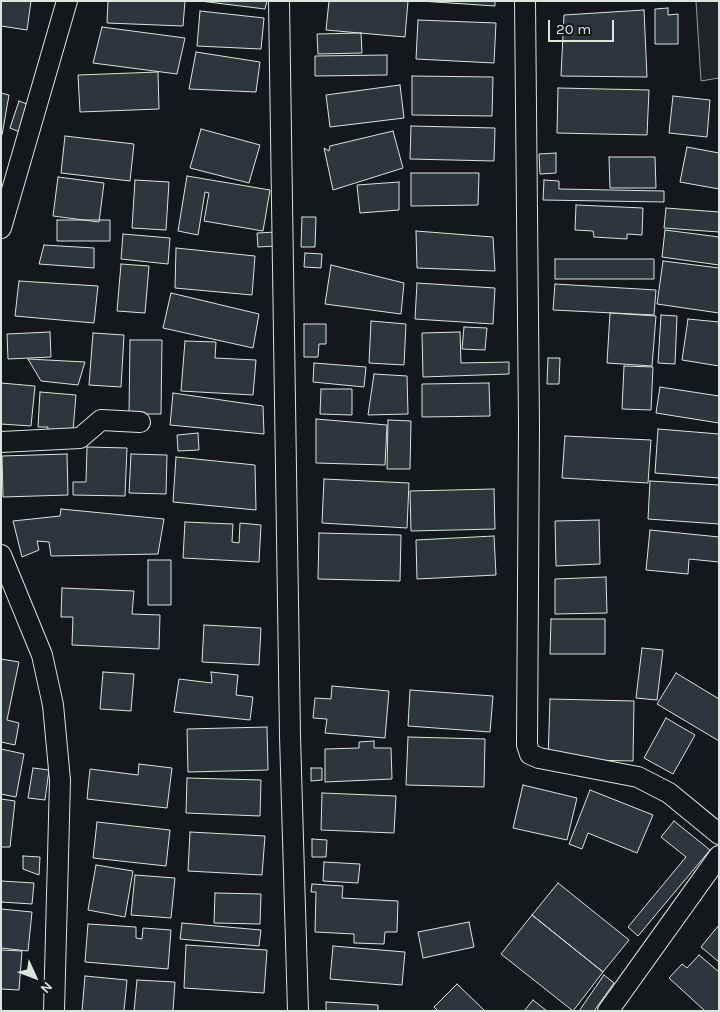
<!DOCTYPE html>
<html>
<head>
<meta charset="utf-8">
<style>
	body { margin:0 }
	#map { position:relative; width:720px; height:1012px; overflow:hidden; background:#14181c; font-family:Karla,sans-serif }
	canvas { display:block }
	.frame { position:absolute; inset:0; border:2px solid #d8e6dc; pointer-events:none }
	.north { position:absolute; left:10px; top:952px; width:50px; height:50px; -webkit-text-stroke:4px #14181c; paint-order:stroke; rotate:133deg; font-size:14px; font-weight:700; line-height:20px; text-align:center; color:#d8e6dc }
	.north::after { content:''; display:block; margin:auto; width:18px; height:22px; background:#d8e6dc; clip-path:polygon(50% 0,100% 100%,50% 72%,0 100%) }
	.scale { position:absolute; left:548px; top:20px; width:66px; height:22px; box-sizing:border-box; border:2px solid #d8e6dc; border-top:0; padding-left:6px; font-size:15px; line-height:18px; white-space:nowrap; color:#d8e6dc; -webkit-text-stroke:4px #14181c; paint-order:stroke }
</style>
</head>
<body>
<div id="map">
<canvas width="720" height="1012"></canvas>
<div class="frame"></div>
<div class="north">N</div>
<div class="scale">20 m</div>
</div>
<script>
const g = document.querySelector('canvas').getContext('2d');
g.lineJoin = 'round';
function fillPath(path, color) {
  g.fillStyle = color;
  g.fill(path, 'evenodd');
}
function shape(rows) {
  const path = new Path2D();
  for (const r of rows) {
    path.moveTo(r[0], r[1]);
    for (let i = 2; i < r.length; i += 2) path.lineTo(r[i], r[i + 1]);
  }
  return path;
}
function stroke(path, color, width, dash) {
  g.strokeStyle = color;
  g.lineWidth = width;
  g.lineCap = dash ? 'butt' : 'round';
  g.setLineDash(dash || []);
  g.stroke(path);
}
const green = shape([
	[696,1,719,1,719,78,701,81,696,1]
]);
fillPath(green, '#202428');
stroke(green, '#939e99', 1);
const building = shape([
	[1,1,31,1,27,30,1,26,1,1],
	[108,1,185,1,183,26,107,23,108,1],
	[200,1,267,1,265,9,200,1],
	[329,1,408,1,405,37,326,30,329,1],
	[420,1,495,1,495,6,420,1],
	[668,8,668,15,678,14,678,44,655,44,655,9,668,8],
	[644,10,647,77,561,76,564,15,644,10],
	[200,11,264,18,261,49,197,46,200,11],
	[418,20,496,23,494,63,416,59,418,20],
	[102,27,185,38,177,74,93,63,102,27],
	[361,33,362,53,318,54,317,34,361,33],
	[196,52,260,62,256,92,189,89,196,52],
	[387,55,387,75,315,76,315,56,387,55],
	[158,72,159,109,80,112,78,75,158,72],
	[412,76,493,77,492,116,412,115,412,76],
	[400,85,404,118,330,127,326,95,400,85],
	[558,88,649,90,647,135,557,133,558,88],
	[1,93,9,95,2,135,1,135,1,93],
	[673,96,710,100,707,137,669,133,673,96],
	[19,101,32,106,22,133,10,128,19,101],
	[411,126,495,128,494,161,410,159,411,126],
	[201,129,260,145,249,183,190,168,201,129],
	[393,131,403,168,333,190,324,148,329,151,330,146,393,131],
	[65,136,134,144,130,181,61,173,65,136],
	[687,147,719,153,719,189,680,182,687,147],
	[556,153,556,173,540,174,539,154,556,153],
	[609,157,655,157,656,188,610,188,609,157],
	[411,173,479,173,478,205,411,206,411,173],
	[187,176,270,190,263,231,204,221,209,193,205,192,198,235,178,231,187,176],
	[58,177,104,183,99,222,53,216,58,177],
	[135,180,169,182,166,230,132,228,135,180],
	[544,180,559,181,559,189,664,191,664,202,543,200,544,180],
	[399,182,399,210,360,213,357,185,399,182],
	[576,205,643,208,642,235,627,234,627,239,594,237,593,231,575,230,576,205],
	[666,208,719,212,719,232,664,228,666,208],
	[302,217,316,217,315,247,301,247,302,217],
	[57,220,110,220,110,241,57,241,57,220],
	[665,230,719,237,719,265,662,257,665,230],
	[416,231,493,237,495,271,417,268,416,231],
	[276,232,276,246,258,247,257,233,276,232],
	[123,234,170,238,168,264,121,259,123,234],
	[44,245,94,248,94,268,39,264,44,245],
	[176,248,255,256,252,295,175,288,176,248],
	[305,253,322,254,321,268,304,267,305,253],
	[555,259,654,259,654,279,555,279,555,259],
	[663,261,719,268,719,313,657,304,663,261],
	[121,264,149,266,145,313,117,311,121,264],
	[331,265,404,283,401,314,325,304,331,265],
	[19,281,98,286,94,323,15,316,19,281],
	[417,283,495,288,493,324,415,319,417,283],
	[555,284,656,290,654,315,553,310,555,284],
	[171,293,259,314,253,348,163,328,171,293],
	[610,313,656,316,652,366,607,363,610,313],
	[661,315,677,316,675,364,658,363,661,315],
	[688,319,719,322,719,366,682,360,688,319],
	[371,321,406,324,404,365,369,363,371,321],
	[304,324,326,324,326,344,319,344,318,357,304,357,304,324],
	[464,327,487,328,485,350,462,349,464,327],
	[50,332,51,357,8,359,7,334,50,332],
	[460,332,461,363,509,362,509,374,423,377,422,333,460,332],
	[93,333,124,335,121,387,89,385,93,333],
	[130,340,162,340,161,414,129,414,130,340],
	[185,341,216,342,215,358,256,360,253,395,181,391,185,341],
	[548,358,560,358,559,384,547,384,548,358],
	[28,359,85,362,78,385,41,381,28,359],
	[314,363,366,367,364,387,313,382,314,363],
	[624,366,653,367,651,410,622,409,624,366],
	[374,374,407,376,408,414,368,415,374,374],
	[1,383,35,386,31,426,1,424,1,383],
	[489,383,490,416,422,417,422,384,489,383],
	[660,387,719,396,719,423,656,413,660,387],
	[321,389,352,389,352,415,320,414,321,389],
	[40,392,76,395,73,430,61,429,57,436,47,436,48,427,38,427,40,392],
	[173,393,263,406,264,434,170,425,173,393],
	[316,419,387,425,385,465,316,463,316,419],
	[388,420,411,421,410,469,387,469,388,420],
	[658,429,719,434,719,478,655,473,658,429],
	[198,433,199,450,178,451,177,435,198,433],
	[565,436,651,440,648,483,562,478,565,436],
	[87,447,127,448,125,496,73,495,73,482,86,482,87,447],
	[67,454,68,495,3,497,2,456,67,454],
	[131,454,167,455,166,494,129,493,131,454],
	[176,457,255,465,256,510,173,502,176,457],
	[324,479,409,483,407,528,322,523,324,479],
	[650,481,719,485,719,524,648,519,650,481],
	[494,489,495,529,411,531,410,491,494,489],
	[61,509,164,519,158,554,51,556,49,542,37,541,39,550,22,557,13,521,60,516,61,509],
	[599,520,600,564,556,566,555,521,599,520],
	[185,522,233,524,232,542,239,543,240,523,261,525,259,562,183,558,185,522],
	[650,530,719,537,719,562,689,559,688,574,646,570,650,530],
	[319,533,401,535,400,581,318,579,319,533],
	[494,536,496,575,417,579,416,540,494,536],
	[148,560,171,560,171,605,148,605,148,560],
	[606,577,607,613,555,614,555,579,606,577],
	[62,588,134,591,132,614,160,615,159,649,72,645,73,617,61,617,62,588],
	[551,619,605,619,605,654,550,654,551,619],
	[204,625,261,628,259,665,202,662,204,625],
	[642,648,663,650,657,700,636,698,642,648],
	[1,659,19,662,7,720,19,723,15,745,1,742,1,659],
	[103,672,134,674,131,711,100,709,103,672],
	[211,672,238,675,236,695,253,697,250,720,174,712,179,679,212,683,211,672],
	[676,673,719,699,719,741,657,704,676,673],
	[332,686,389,691,385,738,325,733,327,719,313,718,315,698,331,699,332,686],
	[410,690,493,696,490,732,408,726,410,690],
	[550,699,634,701,633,761,548,759,550,699],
	[666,718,695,735,673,774,644,758,666,718],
	[267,727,268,770,188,772,187,729,267,727],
	[408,737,485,739,484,787,406,785,408,737],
	[374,741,374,748,391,748,392,779,325,782,325,749,359,748,359,742,374,741],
	[1,749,24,754,16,797,1,794,1,749],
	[139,764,172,768,167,808,87,799,90,769,138,775,139,764],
	[33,768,49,770,45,800,28,798,33,768],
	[311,768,322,768,322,780,311,781,311,768],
	[187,778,261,780,260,816,186,813,187,778],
	[523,785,577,798,567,840,513,828,523,785],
	[590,790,653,815,637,853,588,833,582,849,569,844,590,790],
	[322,793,396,796,394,833,321,830,322,793],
	[1,799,15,801,10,847,1,847,1,799],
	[674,821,710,850,638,936,628,927,686,857,661,837,674,821],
	[97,822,170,830,166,866,93,858,97,822],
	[190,832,265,836,262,875,188,871,190,832],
	[312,839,327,840,326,857,312,857,312,839],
	[23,856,40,857,39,875,23,869,23,856],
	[324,862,360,864,358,883,323,881,324,862],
	[96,865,133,871,125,917,88,910,96,865],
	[135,875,175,878,171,918,131,915,135,875],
	[1,881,34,883,32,904,1,902,1,881],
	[558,883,629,940,603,972,532,915,558,883],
	[312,884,343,886,342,898,398,901,397,932,385,932,384,944,354,943,354,934,315,932,316,892,311,892,312,884],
	[215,893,261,894,260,924,214,923,215,893],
	[1,909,32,912,28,951,1,948,1,909],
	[532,915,603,972,573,1011,501,954,532,915],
	[469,922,474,947,423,958,418,932,469,922],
	[182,923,261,930,259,946,180,939,182,923],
	[88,924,136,927,136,938,142,939,143,928,171,930,168,969,85,962,88,924],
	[719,925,719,962,701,947,719,925],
	[186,945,267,950,264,993,184,988,186,945],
	[333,946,405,952,402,985,330,979,333,946],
	[1,950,22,951,19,990,1,989,1,950],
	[699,955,719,972,719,1011,705,1011,669,978,682,964,687,968,699,955],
	[604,975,614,983,594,1011,579,1011,604,975],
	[85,976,127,980,124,1011,82,1011,85,976],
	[137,980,175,982,173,1011,134,1011,137,980],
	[457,984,485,1011,438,1011,434,1007,457,984],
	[533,1000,547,1011,524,1011,533,1000],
	[326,1002,378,1005,378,1011,326,1011,326,1002]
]);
fillPath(building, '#2c363c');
stroke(building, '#d8e6dc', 1);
const minor = shape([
	[279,1,290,736,298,1011],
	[525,1,529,424,527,745,530,754,539,758,638,777,669,793,719,834],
	[1,228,67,1],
	[1,442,80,438,101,420,140,422],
	[1,555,42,655,53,705,60,780,54,1011],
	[608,1011,719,856]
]);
stroke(minor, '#d8e6dc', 22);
stroke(minor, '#14181c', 20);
</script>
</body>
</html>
